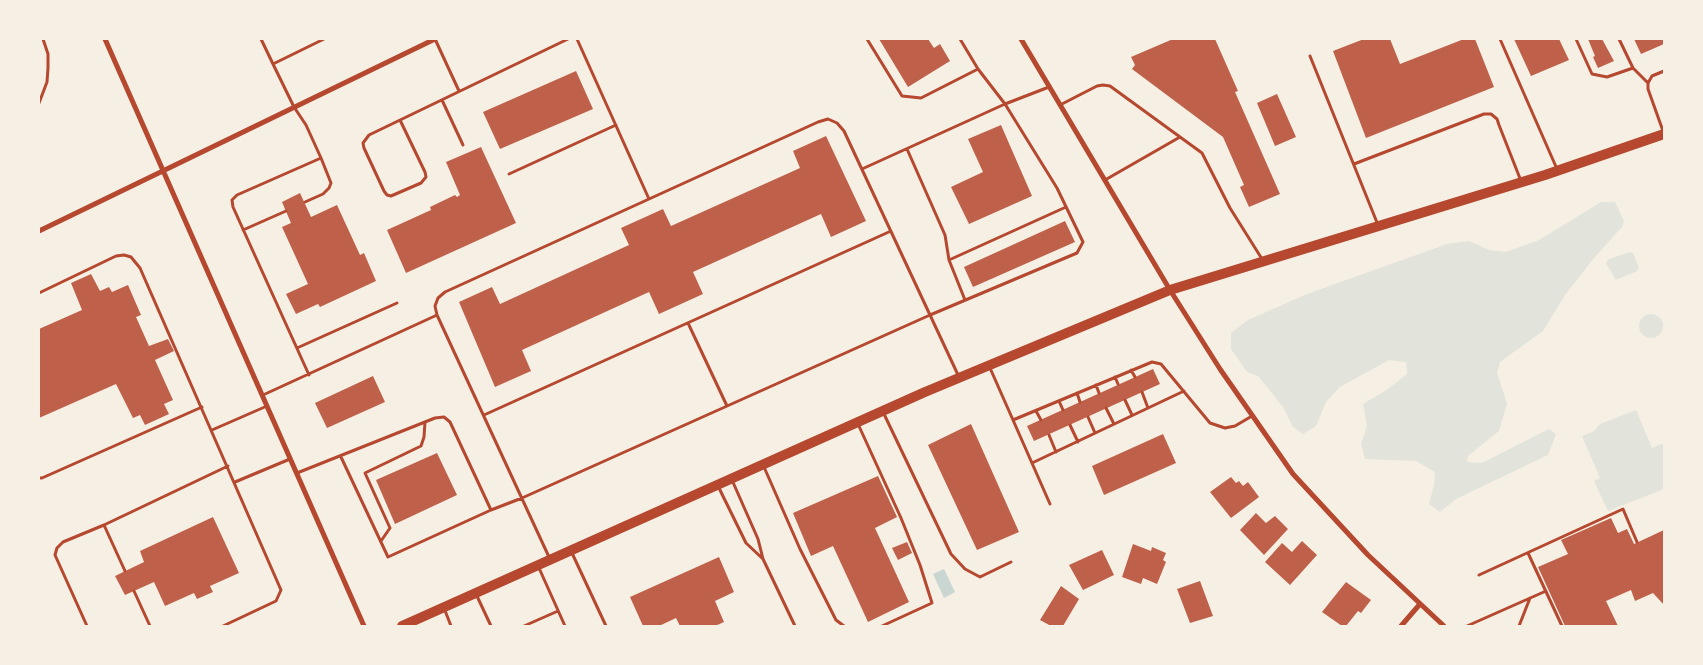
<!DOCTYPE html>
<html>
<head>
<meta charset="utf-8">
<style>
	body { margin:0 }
	#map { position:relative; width:1703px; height:665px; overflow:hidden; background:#f6efe4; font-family:Karla,sans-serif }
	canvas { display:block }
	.frame { position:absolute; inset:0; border:40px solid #f6efe4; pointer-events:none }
</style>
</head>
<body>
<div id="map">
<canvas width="1703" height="665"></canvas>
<div class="frame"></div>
</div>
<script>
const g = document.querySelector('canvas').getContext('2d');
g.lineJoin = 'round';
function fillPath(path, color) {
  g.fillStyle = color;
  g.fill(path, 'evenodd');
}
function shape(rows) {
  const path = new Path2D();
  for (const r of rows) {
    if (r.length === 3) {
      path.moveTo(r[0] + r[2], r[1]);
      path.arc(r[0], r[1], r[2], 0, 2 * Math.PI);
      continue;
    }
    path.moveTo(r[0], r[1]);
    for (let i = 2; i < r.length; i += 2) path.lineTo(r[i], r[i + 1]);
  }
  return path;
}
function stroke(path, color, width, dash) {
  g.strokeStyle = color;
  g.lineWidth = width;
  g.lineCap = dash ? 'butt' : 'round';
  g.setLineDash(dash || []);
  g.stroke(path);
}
fillPath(shape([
	[1601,202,1615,202,1624,221,1622,227,1594,258,1565,295,1543,331,1500,362,1497,373,1507,403,1499,431,1468,456,1467,462,1482,463,1549,429,1556,434,1548,455,1456,499,1440,512,1429,504,1434,485,1435,472,1416,461,1365,459,1361,444,1367,426,1363,404,1388,389,1407,374,1406,362,1389,360,1340,387,1326,402,1316,426,1303,434,1293,427,1283,407,1258,376,1247,372,1231,349,1231,333,1248,320,1307,294,1447,244,1469,241,1489,250,1506,252,1539,240],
	[1630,252,1633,253,1639,268,1637,271,1616,280,1606,263,1609,259],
	[1651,326,12],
	[1636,410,1652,448,1664,443,1664,489,1608,511,1594,481,1600,478,1582,436,1594,431,1600,424]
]), '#e2e4dc');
fillPath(shape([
	[944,569,955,592,944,598,933,574]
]), '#c9d6d2');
fillPath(shape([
	[879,39,928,39,934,48,940,44,950,61,908,87],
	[1173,39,1215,39,1238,91,1235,92,1280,194,1249,207,1240,187,1244,185,1223,137,1132,69,1135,65,1131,57],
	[1364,39,1390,39,1400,64,1464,39,1475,39,1494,87,1366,138,1333,51],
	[1514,39,1559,39,1569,60,1531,76],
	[1588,39,1602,39,1614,61,1598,68,1593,57,1595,56],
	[1634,39,1664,39,1664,44,1641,54],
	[576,71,593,109,500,149,483,112],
	[1277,94,1296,137,1275,146,1257,103],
	[1001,125,1032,196,969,224,951,187,983,172,968,139],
	[826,136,866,221,831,237,821,214,693,272,703,294,659,314,649,292,522,350,531,371,495,387,459,302,492,287,500,304,629,245,621,228,663,209,671,226,800,168,793,151],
	[481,147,516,223,406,273,387,230,431,210,430,207,455,195,457,197,460,195,446,162],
	[300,193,311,217,337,205,360,255,364,253,376,281,320,307,318,304,296,314,286,294,308,284,282,227,291,223,282,202],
	[1065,221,1075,242,973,287,964,267],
	[91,274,100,291,109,287,112,292,128,285,141,315,136,317,149,346,168,339,174,351,155,360,173,400,164,404,169,414,145,425,140,415,133,418,116,384,39,418,39,329,82,310,71,283],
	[1153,369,1160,384,1034,441,1027,426],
	[373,376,385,402,327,428,315,403],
	[971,424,1019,532,977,550,928,445],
	[1163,434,1176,463,1104,495,1092,466],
	[437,453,457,495,395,524,376,480],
	[878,476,897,517,875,528,909,602,868,622,833,546,811,556,793,513],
	[1231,477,1236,483,1239,481,1243,486,1248,482,1259,497,1231,518,1210,492],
	[1256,513,1266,523,1275,516,1288,529,1264,555,1240,530],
	[213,517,239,573,210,586,213,592,197,599,194,593,165,606,154,582,125,595,115,576,144,562,140,551],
	[1611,518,1618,533,1627,529,1634,544,1664,530,1664,605,1653,593,1635,601,1631,590,1606,601,1618,626,1565,626,1538,567,1568,554,1561,540],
	[1302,541,1317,555,1290,585,1265,562,1282,543,1292,552],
	[907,542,912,553,898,560,892,548],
	[1133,544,1151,551,1152,547,1166,553,1163,560,1166,562,1157,584,1143,578,1141,584,1122,577],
	[1102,550,1114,575,1083,590,1069,565],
	[719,557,734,592,715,601,724,622,715,626,680,626,676,618,659,626,643,626,630,597],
	[1200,581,1213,616,1190,623,1177,589],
	[1346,582,1371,600,1361,613,1358,611,1346,626,1342,626,1322,612],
	[1061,586,1079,599,1063,626,1051,626,1040,620]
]), '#bf614a');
stroke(shape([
	[1528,553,1562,626],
	[1479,575,1623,509,1637,542],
	[1467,626,1546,591],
	[1519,626,1530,598]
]), '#b5482f', 3);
stroke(shape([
	[261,39,273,64],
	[435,39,459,91],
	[577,39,649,199],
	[960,39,978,69],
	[1500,39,1557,169],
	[1576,39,1592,74,1607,77,1633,68],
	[1619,39,1633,68,1648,83],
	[1310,56,1378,225],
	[442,100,463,145],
	[39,103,47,82,48,68,48,54,43,39],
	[1060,105,1097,86,1103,85,1110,86,1202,153,1230,208,1262,259],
	[400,120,425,172,426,177,421,183,391,196,387,195,384,191,364,148,363,143,369,135,568,39],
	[1663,131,1648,89,1648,83,1652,76,1664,71],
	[907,149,945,235,949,260,965,300],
	[1354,164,1484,114,1491,114,1497,119,1499,125,1521,181],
	[862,169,1005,104,1049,87],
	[509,174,616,125],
	[1105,180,1180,137],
	[305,202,323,194,329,188,331,183,321,158],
	[243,230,286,211],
	[949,260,1066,207],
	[39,293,116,256,124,255,131,257,140,268,281,590,276,601,223,626],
	[688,323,727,406],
	[297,348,397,303],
	[990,368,1013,420,1152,362,1161,364,1210,423,1225,428,1235,426,1252,416],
	[1131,370,1135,377],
	[309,375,233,207,232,200,237,195,321,158,306,125,294,107,273,64,324,39],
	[1115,377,1118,384],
	[1096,385,1099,393],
	[1142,392,1148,408],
	[1077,393,1080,402],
	[263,395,437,315],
	[1125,400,1132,415],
	[1059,401,1063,410],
	[1106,408,1114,424],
	[1036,411,1041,420],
	[884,414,951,554,965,569,980,577,1011,562],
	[484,415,891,231],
	[1088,417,1095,433],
	[1013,420,1050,504],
	[858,424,901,518,920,565,932,603,882,626],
	[1070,425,1078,442],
	[212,430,267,406],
	[1049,435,1056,452],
	[341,457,388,557,491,510],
	[1032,463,1184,391],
	[764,467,800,549,836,620,844,626],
	[297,473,435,418,444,417,450,422,491,510,522,498,930,315,1077,253,1083,242,1057,188,1005,104,978,69,921,98,902,96,867,39],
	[39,478,42,478,202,407],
	[732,480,758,539,763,559,795,626],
	[235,482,290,459],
	[718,486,746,543,763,559],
	[381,541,390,528,365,473,421,446,424,437,425,422],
	[572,553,606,626],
	[549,557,437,315,435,306,438,298,445,292,818,122,828,119,837,123,844,131,959,377],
	[539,568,565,626],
	[125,571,104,525,228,466],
	[134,591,150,626],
	[476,594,491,626],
	[444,608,451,626],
	[87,626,55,555,57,548,63,542,104,525],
	[524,626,558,611]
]), '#b5482f', 3);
stroke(shape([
	[105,39,364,626],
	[1021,39,1170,290,1220,369,1293,474,1368,555,1444,626],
	[39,231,435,39],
	[1401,626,1420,604]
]), '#b5482f', 5);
stroke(shape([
	[402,626,925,392,1170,290,1545,175,1664,134]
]), '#b5482f', 10);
</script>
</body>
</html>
